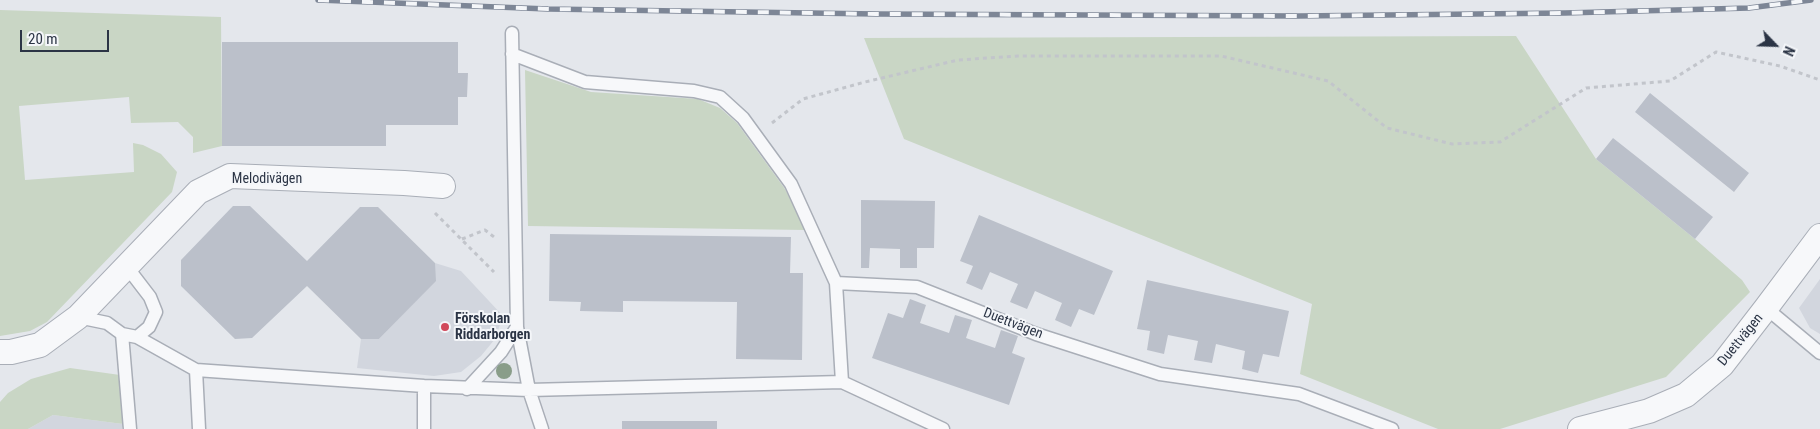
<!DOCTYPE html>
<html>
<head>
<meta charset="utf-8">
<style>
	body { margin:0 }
	#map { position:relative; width:1820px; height:429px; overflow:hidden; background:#e4e7ec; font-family:"Roboto Condensed",sans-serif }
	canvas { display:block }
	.north { position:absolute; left:1750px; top:20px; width:50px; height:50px; -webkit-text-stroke:4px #f4f6f9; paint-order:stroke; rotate:114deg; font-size:14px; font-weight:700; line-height:20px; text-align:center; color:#2b3445 }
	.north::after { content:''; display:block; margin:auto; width:18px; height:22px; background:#2b3445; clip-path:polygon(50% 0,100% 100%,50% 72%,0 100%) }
	.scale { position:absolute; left:20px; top:30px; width:89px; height:22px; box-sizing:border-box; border:2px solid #2b3445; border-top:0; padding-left:6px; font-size:15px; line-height:18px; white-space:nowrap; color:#2b3445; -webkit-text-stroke:4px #f4f6f9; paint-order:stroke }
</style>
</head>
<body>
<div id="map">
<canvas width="1820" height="429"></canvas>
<div class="north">N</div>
<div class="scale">20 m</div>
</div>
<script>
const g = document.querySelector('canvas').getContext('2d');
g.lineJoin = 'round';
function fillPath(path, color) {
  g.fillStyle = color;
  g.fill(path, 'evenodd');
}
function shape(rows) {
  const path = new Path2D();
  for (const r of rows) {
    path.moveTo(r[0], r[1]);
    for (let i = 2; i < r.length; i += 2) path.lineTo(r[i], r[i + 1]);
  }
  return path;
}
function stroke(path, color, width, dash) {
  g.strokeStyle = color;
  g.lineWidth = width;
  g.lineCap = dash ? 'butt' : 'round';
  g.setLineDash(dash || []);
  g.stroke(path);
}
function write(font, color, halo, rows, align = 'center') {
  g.font = font + ' "Roboto Condensed",sans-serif';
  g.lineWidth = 4;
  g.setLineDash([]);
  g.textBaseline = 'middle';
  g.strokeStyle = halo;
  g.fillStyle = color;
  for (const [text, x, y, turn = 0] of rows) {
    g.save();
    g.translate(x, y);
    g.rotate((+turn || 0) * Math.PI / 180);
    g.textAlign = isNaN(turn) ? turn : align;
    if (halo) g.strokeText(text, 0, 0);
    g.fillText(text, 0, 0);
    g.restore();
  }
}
fillPath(shape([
	[435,263,461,271,503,316,495,339,481,356,461,372,434,376,357,368,361,339,379,339,435,281],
	[1820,279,1820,334,1810,328,1799,308],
	[53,415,123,424,122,429,28,429]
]), '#d2d6de');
fillPath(shape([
	[0,10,221,17,222,146,193,153,193,137,178,122,131,123,129,97,19,106,25,180,134,172,133,143,143,145,161,154,177,172,172,192,47,322,30,331,0,336],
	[1516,36,1596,159,1695,239,1742,280,1750,292,1666,377,1500,429,1438,429,1300,374,1312,304,904,139,864,38],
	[525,70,591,92,698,99,720,108,737,123,785,189,806,230,528,226],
	[70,368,120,375,123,424,53,415,28,429,0,429,0,402,8,393,31,379]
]), '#c9d6c5');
fillPath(shape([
	[222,42,458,42,458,73,468,73,467,97,458,97,458,125,386,125,386,146,222,146],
	[1650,93,1749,173,1734,192,1635,112],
	[1613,138,1713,217,1695,239,1596,159],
	[861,200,935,201,934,248,917,248,917,268,900,268,900,249,870,248,869,268,861,268],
	[233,206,250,206,307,261,360,207,378,207,435,263,436,281,379,339,361,339,307,286,252,338,235,339,181,286,181,260],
	[979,215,1113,271,1094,315,1079,309,1071,327,1055,320,1062,303,1035,291,1027,309,1010,302,1018,284,990,272,982,290,966,283,973,266,960,261],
	[550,234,791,237,790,273,803,273,802,360,736,359,737,302,623,301,623,312,580,311,581,302,549,301],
	[1147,280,1289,311,1279,357,1263,354,1258,373,1242,369,1245,351,1216,344,1212,363,1194,360,1198,341,1168,335,1164,354,1147,350,1150,331,1137,329],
	[910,299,926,305,920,323,949,333,955,315,972,320,966,338,995,348,1001,330,1018,336,1012,353,1025,358,1009,405,872,358,888,313,903,318],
	[622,421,717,421,717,429,622,429]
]), '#bbc0ca');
const lane = shape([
	[512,33,517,327,529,390,542,429],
	[512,54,585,82,694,91,720,97,743,118,791,184,836,283,842,382],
	[836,283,917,287,1036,334,1160,374,1299,394,1392,429],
	[1766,308,1820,353],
	[78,317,107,323,122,334,137,337,149,327,156,312,150,297,127,267],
	[122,334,130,429],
	[137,337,196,370,424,386,529,390,842,382,943,429],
	[196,370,199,429],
	[467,389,501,352,517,327],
	[424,429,424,386]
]);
const street = shape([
	[0,352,11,352,40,345,78,317,198,192,230,176,404,183,443,186],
	[1580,429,1649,411,1686,395,1722,365,1766,308,1820,236]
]);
stroke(lane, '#a9aeb7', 15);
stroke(street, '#a9aeb7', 26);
stroke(shape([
	[772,123,803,99,865,82,958,60,1018,56,1221,56,1328,81,1387,128,1452,144,1500,142,1586,88,1670,81,1716,52,1780,66,1820,80],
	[435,213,494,272],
	[462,239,485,230,494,237]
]), '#c2c5cb', 3, [4, 4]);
stroke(lane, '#f7f8fa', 12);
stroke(street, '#f7f8fa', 24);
const rail = shape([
	[318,0,548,9,876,14,1298,16,1565,13,1749,8,1811,0]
]);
stroke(rail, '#7d8696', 5.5);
stroke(rail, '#f4f6f9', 4, [11]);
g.fillStyle = '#899d89';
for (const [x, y] of [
	[504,371]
]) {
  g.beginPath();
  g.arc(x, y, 8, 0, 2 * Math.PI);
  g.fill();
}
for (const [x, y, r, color] of [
	[445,327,5,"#d1495b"]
]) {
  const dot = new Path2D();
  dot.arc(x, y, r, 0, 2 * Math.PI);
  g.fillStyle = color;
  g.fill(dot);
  stroke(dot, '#f4f6f9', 2);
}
write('14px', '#2b3445', '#f4f6f9', [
	["Melodivägen",267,179],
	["Duettvägen",1013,324,21],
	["Duettvägen",1741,340,-51]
]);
write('bold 14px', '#2b3445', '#f4f6f9', [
	["Förskolan",455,319],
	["Riddarborgen",455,335]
], 'left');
</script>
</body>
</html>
